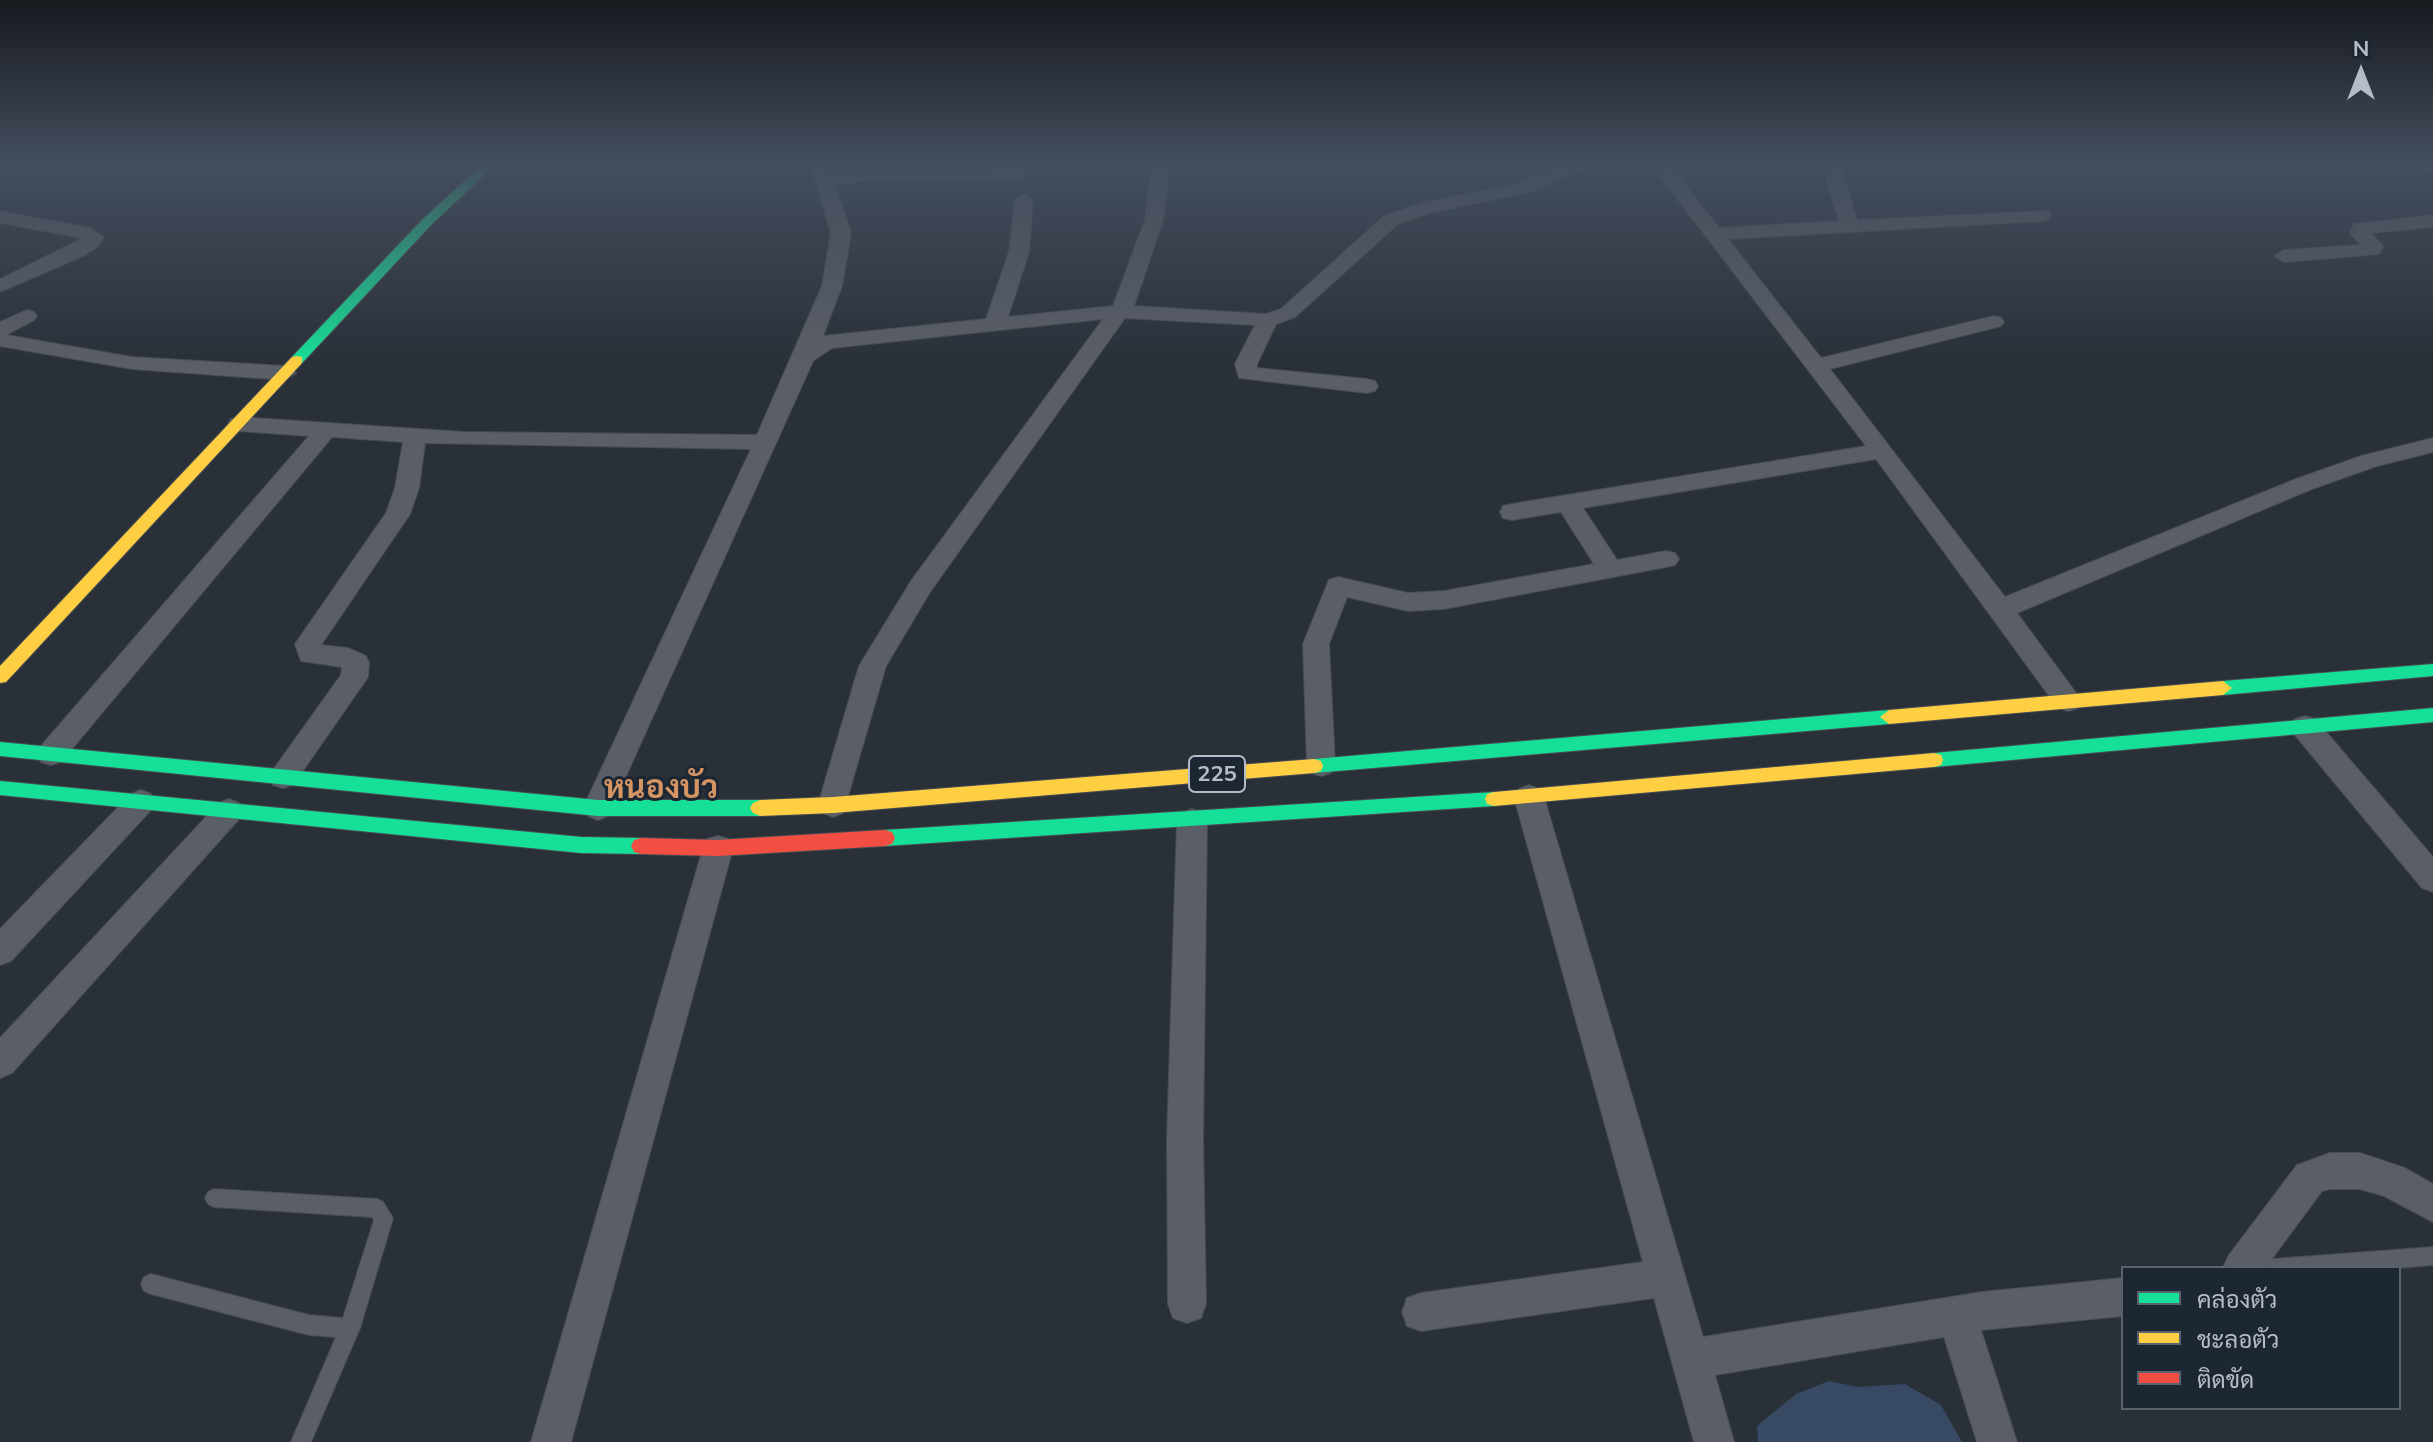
<!DOCTYPE html>
<html>
<head>
<meta charset="utf-8">
<style>
	body { margin:0 }
	#map { position:relative; width:2433px; height:1442px; overflow:hidden; background:#2a3038; font-family:Mulish,Sarabun,sans-serif }
	canvas { display:block }
	.legend { position:absolute; left:2121px; top:1266px; width:280px; height:144px; box-sizing:border-box; background:#1d2633; border:2px solid #59626f; margin:0; padding:10px 14px; list-style:none; font-size:24px; color:#b4bcc9 }
	.legend li { display:flex; align-items:center; gap:16px; height:40px }
	.legend b { width:40px; border:2px solid #59626f }
	.north { position:absolute; left:2321px; top:32px; width:80px; height:80px; -webkit-text-stroke:6px #1d2633; paint-order:stroke; rotate:0deg; font-size:22px; font-weight:700; line-height:32px; text-align:center; color:#b4bcc9 }
	.north::after { content:''; display:block; margin:auto; width:28px; height:36px; background:#b4bcc9; clip-path:polygon(50% 0,100% 100%,50% 72%,0 100%) }
</style>
</head>
<body>
<div id="map">
<canvas width="2433" height="1442"></canvas>
<ul class="legend">
<li><b style="height:10px;background:#16e098"></b>คล่องตัว</li>
<li><b style="height:10px;background:#ffcf43"></b>ชะลอตัว</li>
<li><b style="height:10px;background:#f24e42"></b>ติดขัด</li>
</ul>
<div class="north">N</div>
</div>
<script>
const g = document.querySelector('canvas').getContext('2d');
g.lineJoin = 'round';
function fillPath(path, color) {
  g.fillStyle = color;
  g.fill(path, 'evenodd');
}
function shape(rows) {
  const path = new Path2D();
  for (const r of rows) {
    path.moveTo(r[0], r[1]);
    for (let i = 2; i < r.length; i += 2) path.lineTo(r[i], r[i + 1]);
  }
  return path;
}
function stroke(path, color, width, dash) {
  g.strokeStyle = color;
  g.lineWidth = width;
  g.lineCap = dash ? 'butt' : 'round';
  g.setLineDash(dash || []);
  g.stroke(path);
}
function write(font, color, halo, rows, align = 'center') {
  g.font = font + ' Mulish,Sarabun,sans-serif';
  g.lineWidth = 6;
  g.setLineDash([]);
  g.textBaseline = 'middle';
  g.strokeStyle = halo;
  g.fillStyle = color;
  for (const [text, x, y, turn = 0] of rows) {
    g.save();
    g.translate(x, y);
    g.rotate((+turn || 0) * Math.PI / 180);
    g.textAlign = isNaN(turn) ? turn : align;
    if (halo) g.strokeText(text, 0, 0);
    g.fillText(text, 0, 0);
    g.restore();
  }
}
fillPath(shape([
	[1829,1381,1858,1387,1905,1384,1941,1405,1962,1442,1758,1442,1757,1426,1796,1394]
]), '#384963');
const lane = shape([
	[214,1189,377,1199,383,1202,393,1218,360,1328,311,1442,291,1442,336,1337,309,1335,151,1294,144,1291,141,1284,144,1277,151,1274,309,1315,343,1318,374,1220,372,1217,214,1207,208,1204,205,1198,208,1192,214,1189],
	[2433,1247,2433,1265,2399,1268,2264,1268,2266,1261,2273,1259,2433,1247]
]);
const street = shape([
	[810,163,828,163,832,175,870,170,1022,169,1031,174,1022,179,870,180,835,185,851,233,842,286,823,336,986,319,1009,252,1015,200,1024,194,1033,200,1029,252,1008,317,1113,306,1145,220,1152,163,1170,163,1163,220,1134,306,1266,314,1281,309,1384,216,1425,202,1517,184,1568,163,1593,163,1590,167,1529,192,1430,213,1398,224,1295,317,1276,324,1257,364,1257,368,1367,379,1375,381,1378,386,1375,391,1367,393,1239,378,1235,364,1255,325,1125,318,930,592,886,666,843,813,833,817,823,813,818,805,859,666,911,581,1103,319,832,348,813,361,608,816,598,820,588,816,583,808,751,449,425,443,419,488,410,514,321,645,348,648,366,656,369,663,368,677,293,785,283,788,273,785,268,777,341,675,342,667,301,661,295,644,386,513,395,488,403,442,332,437,61,762,51,765,41,762,37,754,41,746,309,436,239,431,231,429,228,424,231,419,239,417,464,432,757,435,822,286,831,233,810,163],
	[1650,163,1668,163,1719,228,1839,221,1822,163,1840,163,1857,220,2049,211,2051,215,2049,219,2042,221,1728,239,1821,358,1994,316,2001,318,2004,322,2001,326,1830,369,2005,597,2296,479,2361,456,2433,438,2433,452,2377,466,2312,489,2017,613,2082,701,2078,708,2068,711,2058,708,1876,459,1583,508,1617,560,1666,551,1675,553,1679,559,1675,565,1666,567,1444,609,1408,611,1347,597,1329,644,1335,765,1331,773,1321,776,1311,773,1307,765,1303,644,1329,580,1338,577,1408,593,1444,591,1594,564,1561,512,1512,520,1503,518,1500,512,1503,506,1512,504,1866,446,1650,163],
	[2416,163,2433,163,2433,172,2419,167,2416,163],
	[0,211,90,228,104,237,96,248,83,256,0,292,0,279,83,238,0,223,0,211],
	[2433,215,2433,227,2371,233,2383,246,2379,254,2284,262,2274,256,2284,250,2361,245,2350,233,2354,224,2433,215],
	[27,310,34,312,37,316,34,320,6,335,132,357,285,366,296,373,285,380,132,369,0,346,0,322,27,310],
	[2305,716,2315,719,2433,857,2433,892,2422,888,2295,735,2291,727,2295,719,2305,716],
	[1529,785,1539,789,1544,797,1703,1337,1982,1292,2123,1278,2123,1316,1981,1330,2017,1442,1977,1442,1944,1337,1715,1375,1734,1442,1694,1442,1654,1298,1421,1331,1407,1326,1402,1312,1407,1298,1421,1293,1643,1262,1514,797,1519,789,1529,785],
	[141,790,151,794,156,802,151,810,11,961,0,965,0,929,131,794,141,790],
	[229,799,239,803,244,811,239,819,12,1073,0,1078,0,1038,219,803,229,799],
	[1192,809,1203,813,1207,821,1203,1139,1206,1304,1201,1318,1187,1323,1173,1318,1168,1304,1167,1139,1177,821,1181,813,1192,809],
	[718,836,729,839,733,848,571,1442,531,1442,703,848,707,839,718,836],
	[2330,1153,2360,1153,2405,1168,2433,1184,2433,1222,2384,1196,2360,1189,2330,1189,2322,1191,2265,1268,2223,1268,2229,1255,2297,1165,2330,1153]
]);
const fast = shape([
	[484,163,497,163,431,225,302,363,292,363,292,357,423,219,484,163],
	[2433,664,2433,676,2223,695,2214,688,2223,681,2433,664],
	[2433,708,2433,722,1934,767,1927,765,1925,760,1927,755,1934,753,2433,708],
	[1889,710,1898,717,1889,724,1314,773,1307,771,1305,766,1307,761,1314,759,1889,710],
	[0,742,598,800,760,800,767,803,770,808,767,813,760,816,598,816,0,756,0,742],
	[0,781,581,837,641,838,648,840,651,846,648,852,641,854,581,853,0,795,0,781],
	[1494,792,1501,794,1503,799,1501,804,1494,806,885,846,878,844,875,838,878,832,885,830,1494,792]
]);
const slow = shape([
	[297,356,302,357,302,363,6,682,0,683,0,666,292,357,297,356],
	[2223,681,2232,688,2223,695,1889,724,1880,717,1889,710,2223,681],
	[1934,753,1941,755,1943,760,1941,765,1934,767,1494,806,1487,804,1485,799,1487,794,1494,792,1934,753],
	[1314,759,1321,761,1323,766,1321,771,1314,773,833,813,760,816,753,813,750,808,753,803,760,800,833,797,1314,759]
]);
const jam = shape([
	[885,830,892,832,895,838,892,844,885,846,718,856,641,854,634,852,631,846,634,840,641,838,718,840,885,830]
]);
stroke(lane, '#484c53', 2);
stroke(street, '#484c53', 2);
stroke(fast, '#484c53', 2);
stroke(slow, '#484c53', 2);
stroke(jam, '#484c53', 2);
fillPath(lane, '#5a5e66');
fillPath(street, '#5a5e66');
fillPath(fast, '#16e098');
fillPath(slow, '#ffcf43');
fillPath(jam, '#f24e42');
const sky = g.createLinearGradient(0, 0, 0, 365);
sky.addColorStop(0, '#171a1f');
sky.addColorStop(0.45, '#444e5e');
sky.addColorStop(1, '#444e5e00');
g.fillStyle = sky;
g.fillRect(0, 0, 2433, 365);
for (const [x, y, w] of [
	[1217,774,56]
]) {
  const box = new Path2D();
  box.roundRect(x - w / 2, y - 18, w, 36, 6);
  g.fillStyle = '#1d2633';
  g.fill(box);
  stroke(box, '#b4bcc9', 2);
}
write('bold 22px', '#b4bcc9', null, [
	["225",1217,774]
]);
write('bold 32px', '#d59563', '#1d2633', [
	["หนองบัว",661,788]
]);
</script>
</body>
</html>
